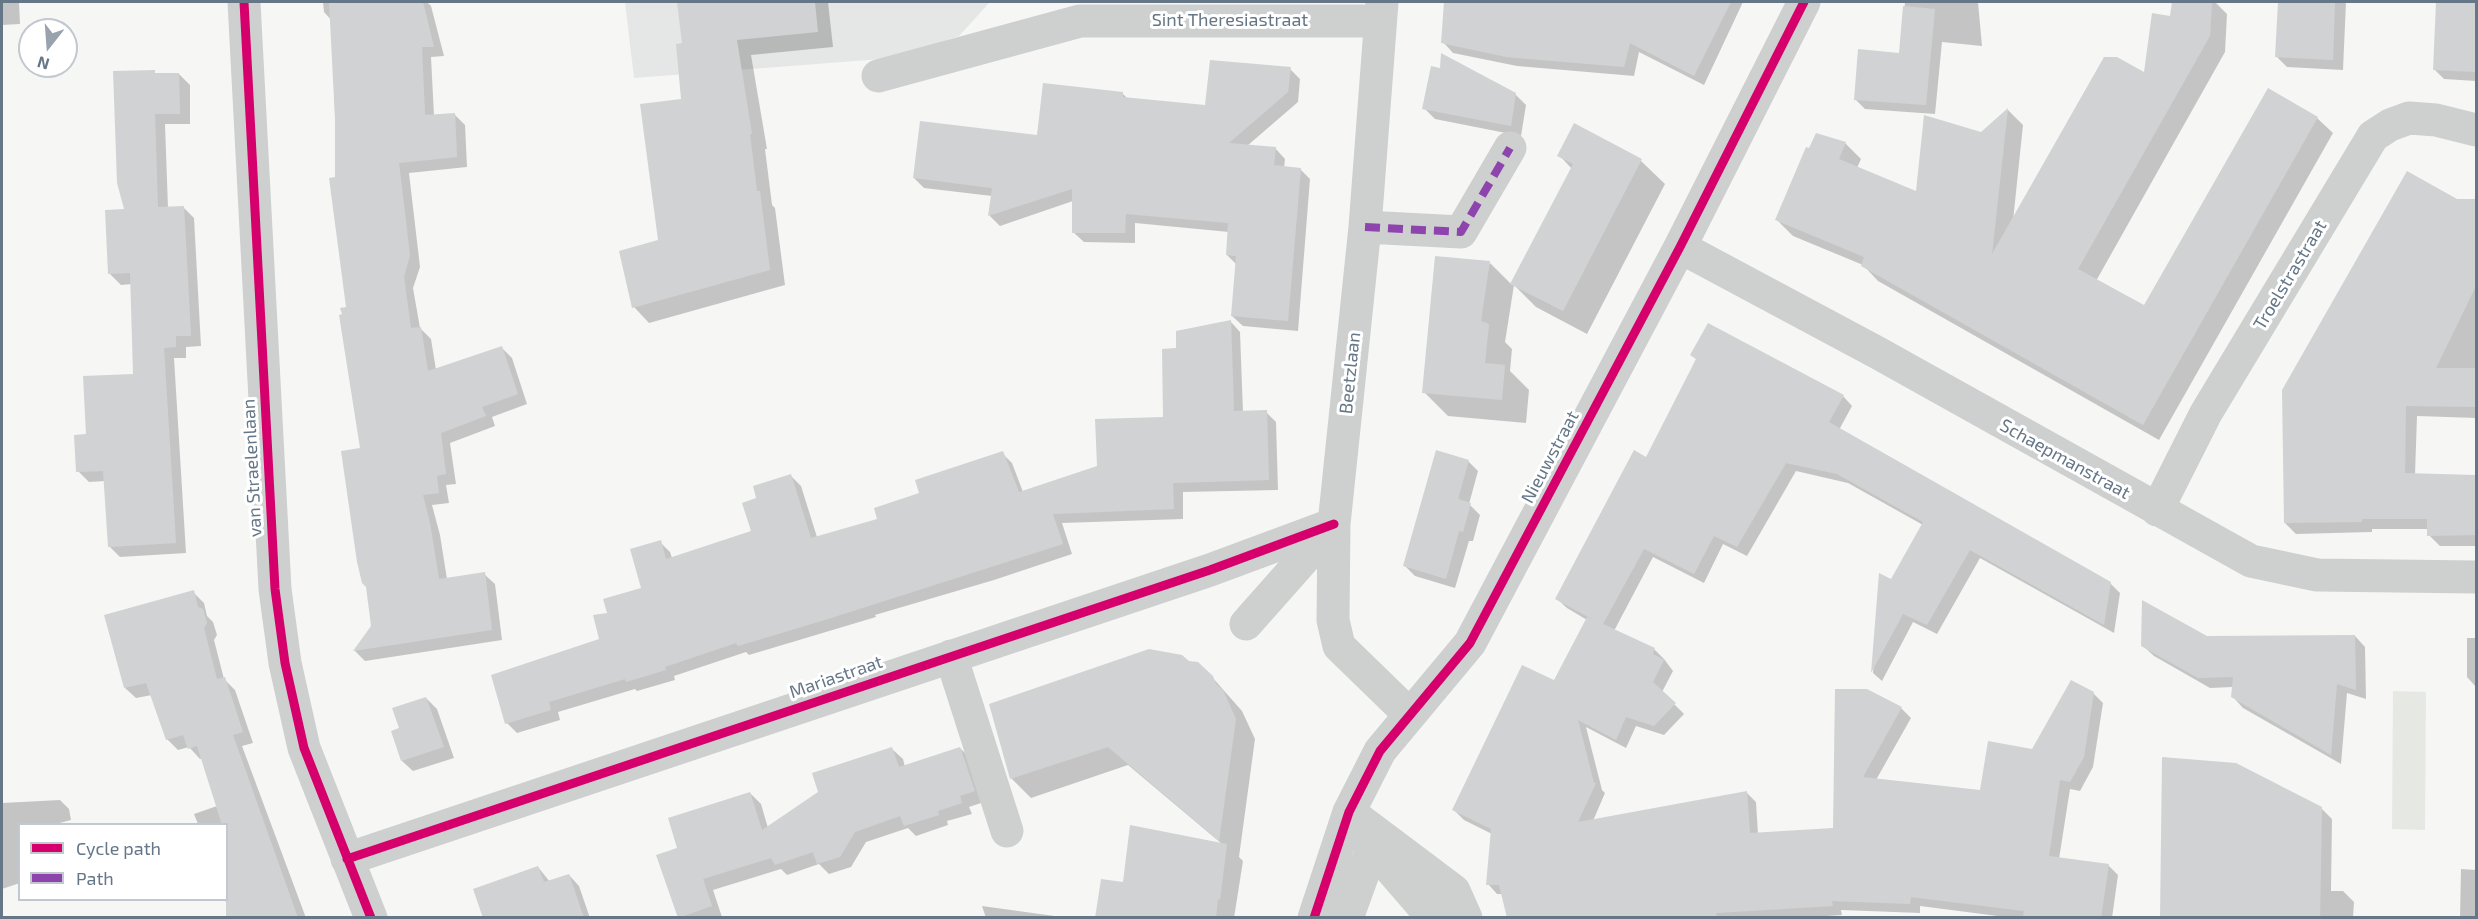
<!DOCTYPE html>
<html>
<head>
<meta charset="utf-8">
<style>
	body { margin:0 }
	#map { position:relative; width:2478px; height:919px; overflow:hidden; background:#f6f6f5; font-family:"Exo 2",sans-serif }
	canvas { display:block }
	.frame { position:absolute; inset:0; border:3px solid #657687; pointer-events:none }
	.legend { position:absolute; left:18px; top:823px; width:210px; height:78px; box-sizing:border-box; background:#fff; border:2px solid #c1c8cf; margin:0; padding:8px 10px; list-style:none; font-size:18px; color:#657687 }
	.legend li { display:flex; align-items:center; gap:12px; height:30px }
	.legend b { width:30px; border:2px solid #c1c8cf }
	.north { position:absolute; left:18px; top:18px; width:60px; height:60px; box-sizing:border-box; background:#fff; border:2px solid #c1c8cf; border-radius:50%; rotate:197deg; font-size:16px; font-weight:700; line-height:24px; text-align:center; color:#657687 }
	.north::after { content:''; display:block; margin:auto; width:21px; height:27px; background:#98a3ae; clip-path:polygon(50% 0,100% 100%,50% 72%,0 100%) }
</style>
</head>
<body>
<div id="map">
<canvas width="2478" height="919"></canvas>
<div class="frame"></div>
<ul class="legend">
<li><b style="height:8px;background:#d6006c"></b>Cycle path</li>
<li><b style="height:8px;background:#8e44ad"></b>Path</li>
</ul>
<div class="north">N</div>
</div>
<script>
const g = document.querySelector('canvas').getContext('2d');
g.lineJoin = 'round';
function fillPath(path, color) {
  g.fillStyle = color;
  g.fill(path, 'evenodd');
}
function shape(rows) {
  const path = new Path2D();
  for (const r of rows) {
    path.moveTo(r[0], r[1]);
    for (let i = 2; i < r.length; i += 2) path.lineTo(r[i], r[i + 1]);
  }
  return path;
}
function stroke(path, color, width, dash) {
  g.strokeStyle = color;
  g.lineWidth = width;
  g.lineCap = dash ? 'butt' : 'round';
  g.setLineDash(dash || []);
  g.stroke(path);
}
function write(font, color, halo, rows, align = 'center') {
  g.font = font + ' "Exo 2",sans-serif';
  g.lineWidth = 6;
  g.setLineDash([]);
  g.textBaseline = 'middle';
  g.strokeStyle = halo;
  g.fillStyle = color;
  for (const [text, x, y, turn = 0] of rows) {
    g.save();
    g.translate(x, y);
    g.rotate((+turn || 0) * Math.PI / 180);
    g.textAlign = isNaN(turn) ? turn : align;
    if (halo) g.strokeText(text, 0, 0);
    g.fillText(text, 0, 0);
    g.restore();
  }
}
fillPath(shape([
	[625,2,990,2,959,36,894,58,634,78]
]), '#e5e6e6');
fillPath(shape([
	[2393,691,2426,692,2425,830,2392,829]
]), '#e6e9e3');
fillPath(shape([
	[2,2,19,2,20,24,2,25],
	[323,2,427,2,431,6,444,56,431,57,434,116,455,115,465,125,467,167,409,173,420,267,413,288,420,328,431,339,436,370,502,348,512,358,527,404,492,417,495,426,450,443,456,484,446,485,449,503,432,505,440,535,447,579,484,574,495,584,502,640,365,661,355,651,373,626,361,450,337,178,332,21,324,12],
	[679,2,828,2,833,47,751,55,767,149,765,149,772,205,775,208,785,285,649,323,634,307,659,241,682,101,683,45],
	[1446,2,1743,2,1704,85,1639,52,1634,76,1517,66,1453,53,1443,42],
	[1905,2,1978,2,1982,46,1942,42,1935,114,1865,109,1855,99,1900,55],
	[2174,2,2215,2,2227,14,2225,52,2096,281,2145,307,2317,118,2333,133,2159,440,1878,281,1863,265,1793,236,1777,220,1845,143,1861,159,1857,168,1917,193,2008,110,2023,125,2013,221,2145,74,2171,17],
	[2279,2,2346,2,2343,70,2287,67,2276,56],
	[2438,2,2476,2,2476,81,2444,79,2434,69],
	[1290,69,1300,79,1298,102,1247,146,1275,148,1285,159,1284,168,1300,169,1310,179,1298,331,1243,326,1232,316,1236,264,1227,255,1229,232,1135,223,1135,243,1084,242,1073,232,1073,201,1000,226,990,216,992,196,924,188,914,178,1039,137,1123,94,1128,99,1207,106],
	[154,72,157,75,179,74,190,85,190,124,165,124,168,208,183,207,194,218,201,346,186,347,186,358,174,358,186,553,120,557,109,546,105,481,89,482,78,471,88,435,134,375,132,284,121,285,110,274],
	[1515,94,1526,105,1521,136,1435,119,1424,108],
	[1574,125,1641,161,1665,184,1587,334,1536,307,1514,285,1505,342,1512,349,1510,371,1529,390,1526,423,1448,416,1424,392,1490,263,1512,285,1572,169,1559,155],
	[2457,201,2476,201,2476,418,2417,416,2415,475,2476,476,2476,546,2440,546,2429,535,2429,529,2372,529,2372,532,2296,534,2285,523],
	[1231,322,1240,332,1243,412,1266,412,1276,422,1278,490,1183,492,1183,519,1062,523,1072,554,994,580,875,615,876,617,749,655,746,652,674,676,675,680,637,691,635,689,558,712,560,720,517,733,507,723,601,640,609,614,643,589,660,542,670,552,672,558,753,532,758,499,791,476,801,486,817,537,879,520,921,494,1002,453,1012,463,1023,492,1098,467,1164,418,1177,349],
	[1692,355,1843,396,1852,406,1839,430,2110,583,2120,593,2114,633,1980,558,1937,634,1913,622,1882,681,1873,673,1880,576,1892,581,1923,525,1848,483,1796,471,1747,556,1723,544,1704,583,1653,557,1614,631,1655,650,1664,659,1673,671,1662,692,1684,714,1664,735,1636,726,1626,748,1586,727,1602,790,1605,793,1593,821,1746,792,1756,802,1758,834,1834,830,1867,691,1901,708,1911,718,1876,780,1981,792,2032,750,2093,693,2103,703,2093,767,2080,791,2070,789,2059,859,2109,866,2118,875,2112,918,2013,918,1920,906,1920,913,1841,910,1842,915,1798,918,1509,918,1503,894,1497,894,1488,884,1492,834,1464,820,1454,810,1554,682,1587,620,1567,608,1557,599,1646,459,1697,360],
	[1468,461,1478,471,1469,504,1480,515,1473,541,1469,541,1455,588,1415,576,1405,566],
	[193,592,204,603,207,616,213,622,217,635,214,640,224,679,235,690,253,743,242,746,306,918,232,918,225,900,226,824,198,824,194,814,217,806,203,758,200,759,189,747,178,750,167,739,152,695,136,698,125,688],
	[2355,636,2365,647,2366,699,2347,693,2341,764,2243,708,2233,697,2233,687,2210,688,2154,656,2143,646,2207,637],
	[2467,638,2476,638,2476,687,2467,677],
	[1212,677,1242,711,1255,739,1239,857,1243,861,1234,918,1097,918,1125,884,1222,844,1128,765,1031,798,1012,779,991,705],
	[426,698,437,709,454,758,413,771,402,761,401,729],
	[960,748,971,759,984,802,969,807,972,814,947,821,948,825,916,836,908,828,866,842,851,867,829,874,819,864,787,875,781,869,713,890,722,917,679,917,679,849,750,793,761,804,768,828,892,749,903,759,905,767],
	[60,800,69,809,71,820,56,824,20,824,20,883,2,889,2,803],
	[2321,808,2332,819,2331,891,2343,891,2354,902,2353,918,2161,918],
	[538,867,550,882,569,875,579,886,590,918,485,918],
	[2461,869,2476,870,2476,918,2460,918],
	[982,906,1069,918,986,918]
]), '#0003');
fillPath(shape([
	[329,2,423,2,434,47,422,47,425,115,455,113,457,157,399,163,410,255,404,277,411,328,421,327,428,371,502,346,518,394,482,407,486,416,441,433,446,474,437,476,439,493,423,495,430,523,439,579,485,572,492,630,353,651,371,626,366,587,362,583,357,562,341,451,360,448,339,315,342,314,340,308,346,307,329,178,335,177,335,119],
	[677,2,815,2,818,32,737,40,752,134,750,134,757,191,760,191,770,270,632,308,619,251,658,240,640,104,681,99,676,44,682,43],
	[1444,2,1731,2,1694,76,1630,43,1624,67,1506,57,1441,43],
	[2172,2,2212,2,2210,36,2078,269,2144,305,2268,88,2318,117,2143,425,1861,266,1864,257,1775,220,1806,147,1809,148,1816,133,1846,142,1839,159,1916,191,1924,115,1981,132,2008,108,1992,254,2104,57,2117,57,2144,72,2152,13,2170,16],
	[2278,2,2335,2,2333,60,2275,57],
	[2436,2,2476,2,2476,72,2433,70],
	[1903,6,1935,9,1926,105,1854,100,1858,49,1899,53],
	[1441,53,1516,93,1511,126,1422,109,1431,66,1440,68],
	[1210,60,1291,67,1288,92,1229,143,1276,147,1274,165,1301,168,1288,321,1231,316,1236,256,1226,255,1228,223,1126,214,1125,233,1072,233,1072,189,988,216,992,188,913,178,920,121,1037,135,1043,83,1123,92,1123,97,1205,105],
	[155,70,155,73,179,73,180,114,155,114,158,207,184,206,189,298,191,336,176,336,176,347,164,348,176,543,108,547,103,471,76,472,74,435,86,434,83,376,133,374,130,273,108,274,105,210,124,209,117,183,113,71],
	[1574,123,1642,159,1563,311,1510,284,1573,164,1557,156],
	[2407,171,2457,199,2476,199,2476,286,2436,368,2476,368,2476,407,2406,406,2405,473,2476,475,2476,535,2427,536,2427,519,2362,519,2362,522,2284,523,2282,390],
	[1435,256,1490,261,1481,321,1489,324,1485,363,1505,365,1502,400,1422,393],
	[1231,320,1234,411,1267,410,1269,480,1173,483,1174,509,1053,514,1063,544,828,619,738,646,736,643,665,667,666,670,626,682,625,679,549,702,551,710,505,724,491,675,599,639,593,615,607,613,603,599,641,588,630,549,661,540,666,559,751,531,742,503,756,498,753,486,791,474,811,538,877,519,874,508,919,493,915,480,1003,451,1019,492,1097,466,1095,419,1163,417,1162,349,1176,348,1176,331],
	[1708,323,1844,395,1829,422,2111,582,2104,625,1970,550,1927,625,1903,614,1871,673,1879,573,1891,579,1923,522,1837,474,1786,463,1737,547,1714,536,1694,574,1644,549,1603,624,1655,648,1653,654,1664,660,1653,682,1676,703,1654,726,1626,717,1616,740,1578,720,1594,783,1596,783,1578,822,1747,791,1750,833,1833,828,1835,689,1867,689,1902,707,1863,777,1980,790,1988,741,2032,749,2071,680,2094,692,2084,757,2070,782,2060,780,2049,856,2109,864,2101,918,2023,918,2024,911,1911,897,1910,904,1832,901,1833,906,1716,913,1717,918,1507,918,1499,885,1486,885,1491,829,1452,810,1522,665,1554,680,1587,617,1594,620,1555,599,1634,450,1646,457,1696,359,1690,355],
	[1436,450,1469,460,1458,499,1471,503,1463,532,1459,531,1446,579,1403,566],
	[194,590,198,607,203,609,207,623,204,628,217,679,225,677,243,732,233,735,298,918,226,918,226,825,222,825,197,746,188,749,183,735,166,740,146,683,124,688,104,615],
	[2142,600,2207,636,2355,635,2356,690,2337,684,2331,755,2231,697,2233,677,2198,678,2141,646],
	[1149,649,1182,655,1189,661,1198,662,1213,676,1216,684,1223,690,1236,719,1219,841,1108,747,1010,779,989,704],
	[426,697,444,747,401,761,391,731,399,728,392,708],
	[892,747,899,767,960,747,975,791,960,796,962,803,938,811,939,815,904,826,900,816,855,832,840,857,817,864,813,852,775,865,771,858,703,879,712,906,678,918,656,855,677,848,668,818,750,792,762,830,818,792,812,773],
	[2162,757,2236,763,2322,807,2320,918,2160,918],
	[1130,825,1227,844,1220,900,1218,899,1216,918,1095,918,1101,879,1123,882],
	[538,866,544,882,569,874,584,918,483,918,473,889]
]), '#d1d2d3');
stroke(shape([
	[244,2,275,589,285,663,304,748,371,918],
	[1382,2,1365,227,1334,524,1333,620,1339,646,1410,715],
	[878,76,1080,21,1380,21],
	[1365,227,1461,232,1510,148],
	[1680,247,1878,353,2251,561,2317,575,2476,577],
	[2157,510,2206,413,2373,136,2390,125,2409,118,2436,120,2476,130],
	[1246,624,1331,528],
	[951,656,1007,831],
	[1349,812,1454,891,1466,918],
	[1369,844,1433,918],
	[347,859,1210,570,1334,524],
	[1314,918,1349,812,1380,751,1470,643,1680,247,1804,2],
	[1347,918,1372,849]
]), '#ced0d0', 33);
stroke(shape([
	[1365,227,1461,232,1510,148]
]), '#8e44ad', 8, [15, 8]);
stroke(shape([
	[244,2,275,589,285,663,304,748,371,918],
	[347,859,1210,570,1334,524],
	[1314,918,1349,812,1380,751,1470,643,1680,247,1804,2]
]), '#d6006c', 9);
write('18px', '#657687', '#fff', [
	["Sint Theresiastraat",1230,20],
	["Troelstrastraat",2290,275,-59],
	["Beetzlaan",1350,373,-84],
	["Nieuwstraat",1550,457,-62],
	["Schaepmanstraat",2065,459,29],
	["van Straelenlaan",252,468,-93],
	["Mariastraat",836,677,-19]
]);
</script>
</body>
</html>
